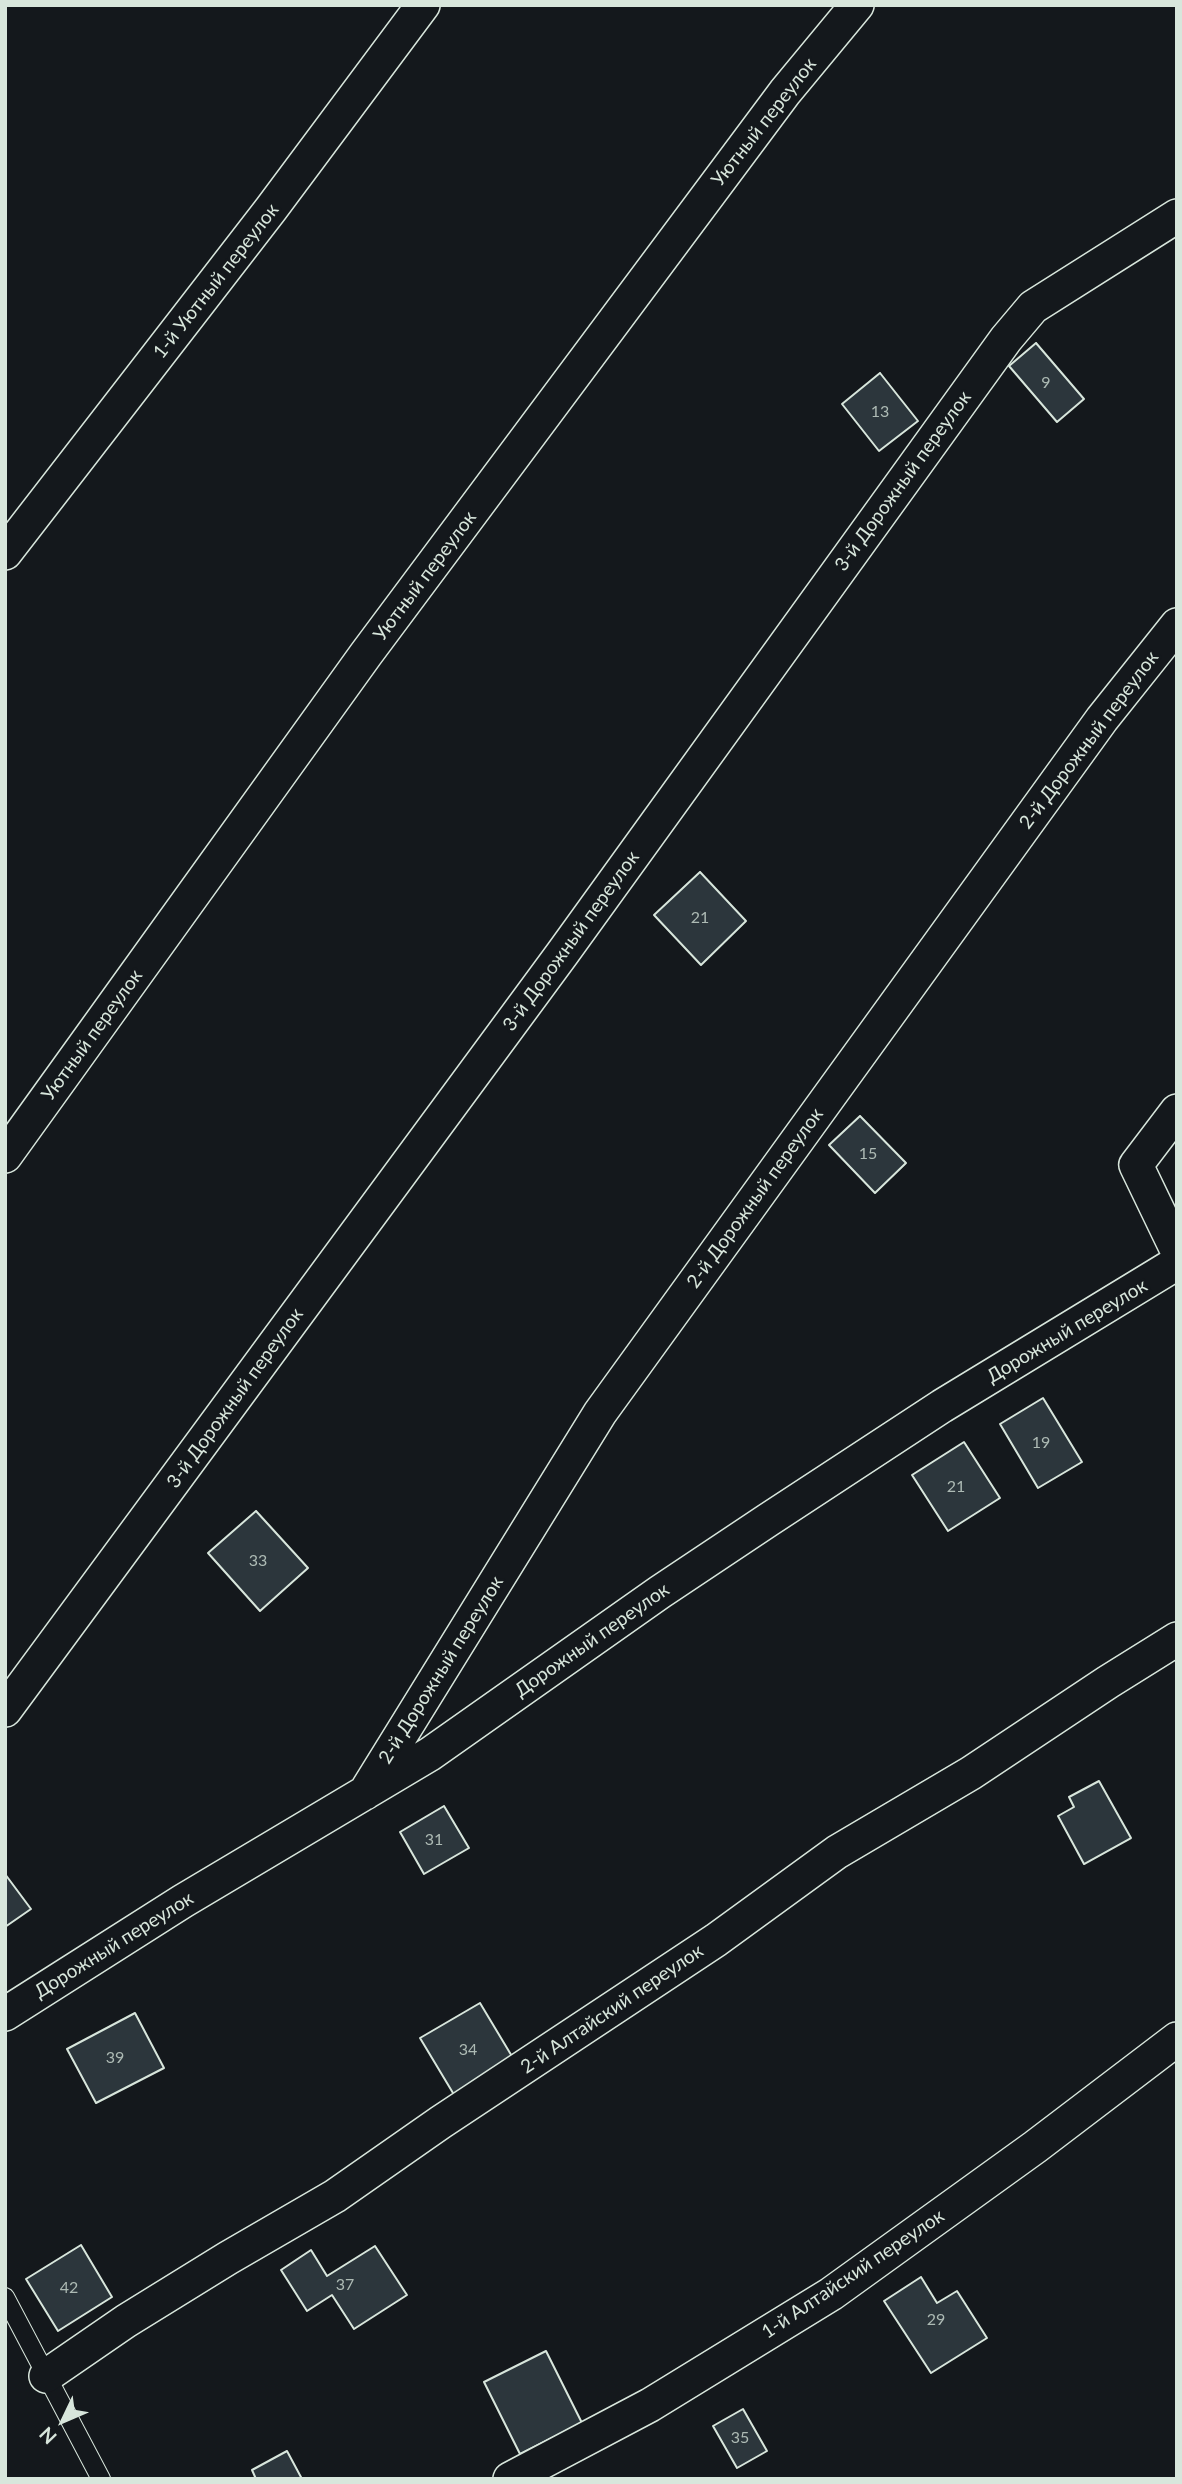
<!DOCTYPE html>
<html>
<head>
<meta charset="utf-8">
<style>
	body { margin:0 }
	#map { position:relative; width:1182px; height:2484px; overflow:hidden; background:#14181c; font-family:Lato,sans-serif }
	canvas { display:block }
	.frame { position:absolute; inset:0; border:7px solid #d8e6dc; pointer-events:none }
	.north { position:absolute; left:28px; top:2386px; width:70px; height:70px; -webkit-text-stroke:5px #14181c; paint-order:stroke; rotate:226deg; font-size:19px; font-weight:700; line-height:28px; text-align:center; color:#d8e6dc }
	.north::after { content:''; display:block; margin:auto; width:24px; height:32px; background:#d8e6dc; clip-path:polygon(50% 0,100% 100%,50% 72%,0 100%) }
</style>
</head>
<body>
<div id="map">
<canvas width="1182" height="2484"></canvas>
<div class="frame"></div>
<div class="north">N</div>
</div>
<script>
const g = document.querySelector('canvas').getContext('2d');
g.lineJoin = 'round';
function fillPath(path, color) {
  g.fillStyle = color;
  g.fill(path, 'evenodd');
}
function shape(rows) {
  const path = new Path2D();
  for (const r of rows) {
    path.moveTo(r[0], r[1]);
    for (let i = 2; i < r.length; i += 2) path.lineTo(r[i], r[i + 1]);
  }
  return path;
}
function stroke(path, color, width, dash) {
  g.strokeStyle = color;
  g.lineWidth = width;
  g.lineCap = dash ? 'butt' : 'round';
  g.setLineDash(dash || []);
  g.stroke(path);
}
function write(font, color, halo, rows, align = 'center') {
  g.font = font + ' Lato,sans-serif';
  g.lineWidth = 5;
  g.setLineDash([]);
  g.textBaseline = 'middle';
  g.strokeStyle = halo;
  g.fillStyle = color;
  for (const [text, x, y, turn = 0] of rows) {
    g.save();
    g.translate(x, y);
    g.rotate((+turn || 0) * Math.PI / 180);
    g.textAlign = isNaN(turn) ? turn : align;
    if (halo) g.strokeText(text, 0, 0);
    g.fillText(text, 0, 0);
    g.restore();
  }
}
const building = shape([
	[1036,343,1084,399,1057,422,1009,366,1036,343],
	[880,373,918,421,879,451,842,404,880,373],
	[700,872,746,921,701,965,654,915,700,872],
	[860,1116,906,1163,875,1193,829,1145,860,1116],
	[1043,1398,1082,1462,1038,1488,1000,1424,1043,1398],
	[964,1442,1000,1498,948,1531,912,1475,964,1442],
	[256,1511,308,1568,260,1611,208,1553,256,1511],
	[1099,1781,1131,1838,1084,1864,1058,1816,1074,1807,1069,1797,1099,1781],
	[444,1806,469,1848,424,1874,400,1832,444,1806],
	[5,1874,31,1909,5,1927,5,1874],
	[480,2003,516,2063,456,2098,420,2038,480,2003],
	[135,2013,164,2068,96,2103,67,2049,135,2013],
	[81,2245,112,2297,58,2331,26,2279,81,2245],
	[375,2246,407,2295,354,2329,332,2295,307,2311,281,2270,311,2250,327,2276,375,2246],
	[921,2277,937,2303,957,2291,987,2338,931,2373,884,2301,921,2277],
	[546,2351,582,2423,520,2454,484,2382,546,2351],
	[743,2409,767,2451,737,2468,713,2426,743,2409],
	[287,2451,302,2479,256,2479,252,2470,287,2451]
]);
fillPath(building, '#2c363c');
stroke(building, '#d8e6dc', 2);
const service = shape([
	[5,2297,101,2479]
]);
const minor = shape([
	[5,553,271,209,423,5],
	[1177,1111,1136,1165,1177,1250],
	[5,1156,366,654,785,92,857,5],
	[5,1710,562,954,1006,339,1033,307,1177,216],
	[365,1793,600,1413,1102,719,1177,625],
	[5,2014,183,1901,430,1754,660,1592,768,1520,942,1406,1177,1263],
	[46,2376,126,2321,228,2258,335,2196,441,2122,716,1940,837,1852,971,1773,1108,1682,1177,1639],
	[510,2479,650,2405,831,2294,1035,2147,1177,2039]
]);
stroke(service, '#d8e6dc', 20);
stroke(minor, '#d8e6dc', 36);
stroke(service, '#14181c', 18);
stroke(minor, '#14181c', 33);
write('16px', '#adbab4', null, [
	["9",1046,383],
	["13",880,412],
	["21",700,918],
	["15",868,1154],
	["19",1041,1443],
	["21",956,1487],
	["33",258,1561],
	["31",434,1840],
	["34",468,2050],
	["39",115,2058],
	["37",345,2285],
	["42",69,2288],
	["29",936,2320],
	["35",740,2438]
]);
write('19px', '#d8e6dc', '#14181c', [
	["Уютный переулок",764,122,-52],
	["1-й Уютный переулок",216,281,-52],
	["3-й Дорожный переулок",903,481,-54],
	["Уютный переулок",425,576,-53],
	["2-й Дорожный переулок",1089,740,-53],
	["3-й Дорожный переулок",571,941,-54],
	["Уютный переулок",92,1035,-54],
	["2-й Дорожный переулок",755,1198,-54],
	["Дорожный переулок",1067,1331,-31],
	["3-й Дорожный переулок",235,1398,-54],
	["Дорожный переулок",592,1640,-35],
	["2-й Дорожный переулок",441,1670,-58],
	["Дорожный переулок",114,1945,-32],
	["2-й Алтайский переулок",612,2009,-34],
	["1-й Алтайский переулок",853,2274,-34]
]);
</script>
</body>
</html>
